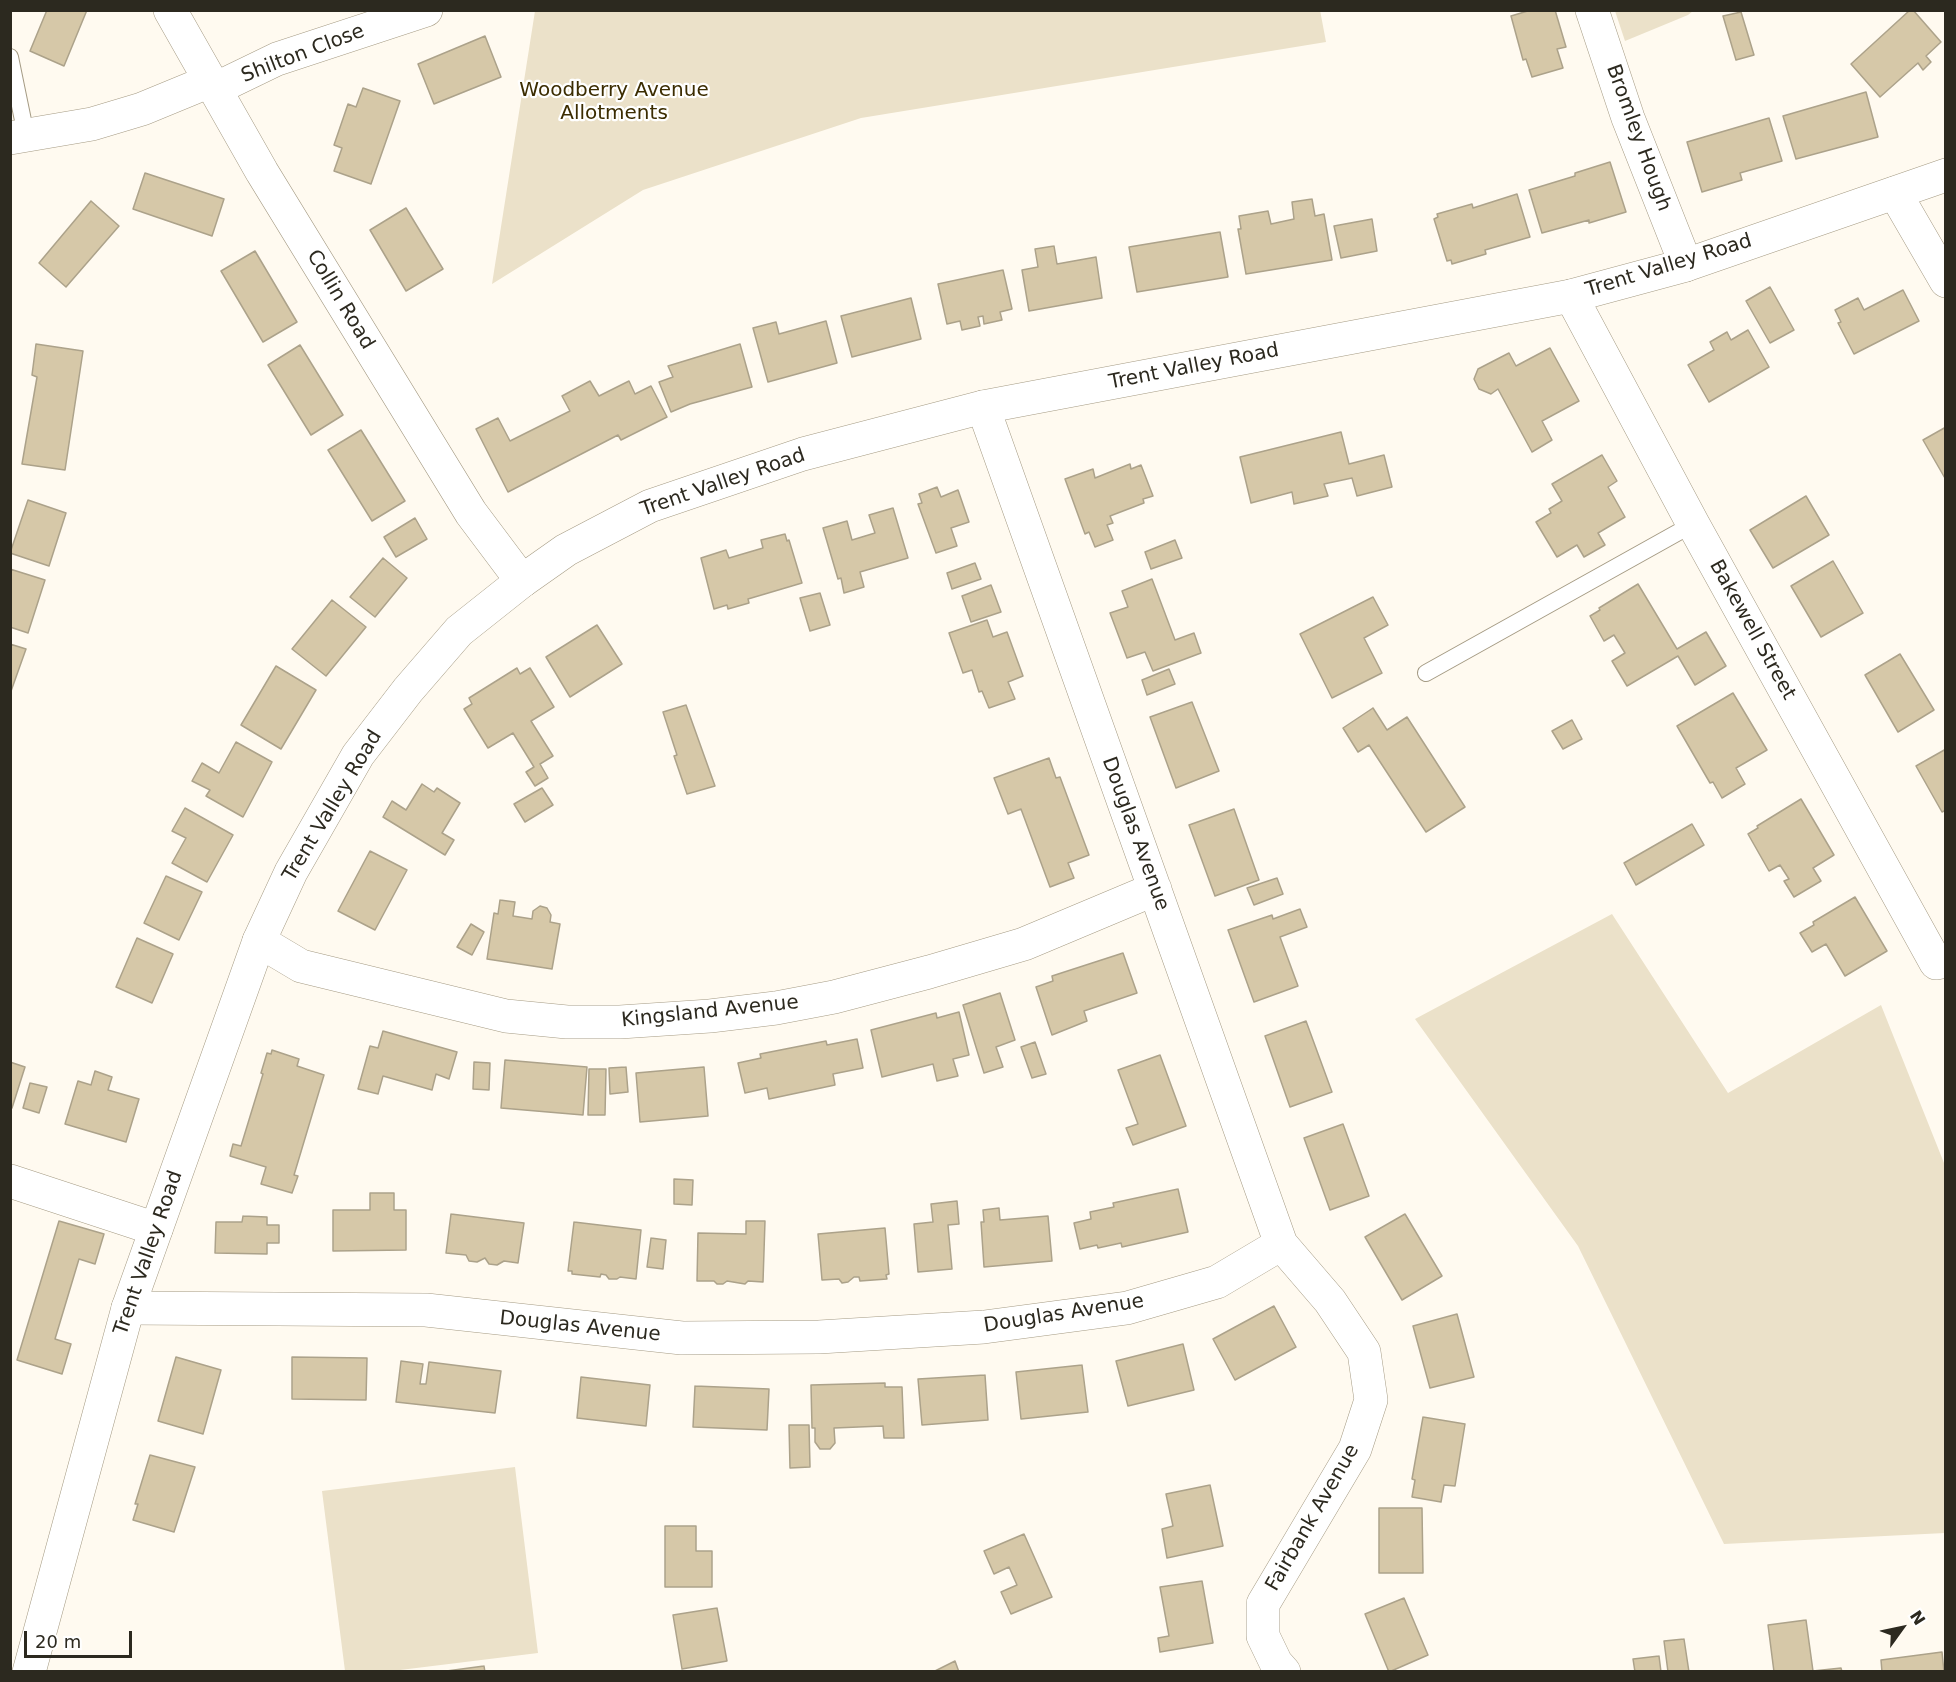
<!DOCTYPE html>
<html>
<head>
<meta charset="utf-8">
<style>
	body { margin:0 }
	#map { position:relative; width:1956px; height:1682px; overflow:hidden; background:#fffaf0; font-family:"DejaVu Sans",sans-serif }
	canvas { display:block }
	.frame { position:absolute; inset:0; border:12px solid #2c291f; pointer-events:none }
	.north { position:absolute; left:1872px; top:1598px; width:60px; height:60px; -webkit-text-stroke:4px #fff; paint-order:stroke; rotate:57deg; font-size:16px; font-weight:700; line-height:24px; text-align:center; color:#2c291f }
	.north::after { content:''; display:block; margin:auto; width:21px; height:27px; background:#2c291f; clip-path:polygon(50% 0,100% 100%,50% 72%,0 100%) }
	.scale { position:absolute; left:24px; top:1631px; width:108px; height:27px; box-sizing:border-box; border:3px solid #2c291f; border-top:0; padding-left:8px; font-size:18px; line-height:21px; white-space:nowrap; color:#2c291f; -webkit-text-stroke:4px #fff; paint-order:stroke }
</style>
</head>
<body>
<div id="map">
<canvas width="1956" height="1682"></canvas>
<div class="frame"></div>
<div class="north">N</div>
<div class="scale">20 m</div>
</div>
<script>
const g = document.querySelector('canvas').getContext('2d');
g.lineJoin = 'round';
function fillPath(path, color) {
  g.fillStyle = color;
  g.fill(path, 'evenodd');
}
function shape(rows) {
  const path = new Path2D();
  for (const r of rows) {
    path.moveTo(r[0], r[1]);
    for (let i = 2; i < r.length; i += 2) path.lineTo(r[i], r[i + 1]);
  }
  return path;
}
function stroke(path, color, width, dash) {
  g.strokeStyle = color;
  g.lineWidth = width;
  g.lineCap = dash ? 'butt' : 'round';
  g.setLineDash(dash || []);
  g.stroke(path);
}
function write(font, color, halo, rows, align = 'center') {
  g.font = font + ' "DejaVu Sans",sans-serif';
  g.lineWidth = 4.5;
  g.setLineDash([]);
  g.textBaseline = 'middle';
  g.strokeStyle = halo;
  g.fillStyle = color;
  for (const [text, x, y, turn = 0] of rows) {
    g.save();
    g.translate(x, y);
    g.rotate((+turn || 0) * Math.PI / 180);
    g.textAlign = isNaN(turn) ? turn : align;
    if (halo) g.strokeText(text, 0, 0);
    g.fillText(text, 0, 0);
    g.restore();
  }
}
fillPath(shape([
	[535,11,1320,10,1326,42,861,118,643,190,492,284],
	[1615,11,1615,10,1693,11,1688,15,1625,41],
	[1612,914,1728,1093,1881,1005,1944,1163,1945,1172,1945,1533,1724,1544,1578,1246,1415,1019],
	[515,1467,538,1653,392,1671,345,1671,322,1491]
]), '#ebe1c9');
const building = shape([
	[47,10,87,10,64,66,30,51,47,10],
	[1531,10,1555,10,1566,47,1557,49,1563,68,1532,77,1526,59,1523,60,1511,16,1531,10],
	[1910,10,1913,10,1941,42,1926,56,1931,62,1923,70,1918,63,1880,97,1851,64,1910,10],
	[1741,12,1754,55,1736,60,1723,16,1741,12],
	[485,36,501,77,434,104,418,64,485,36],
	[363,88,400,101,371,184,334,171,342,148,334,145,348,104,356,107,363,88],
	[1866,92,1878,137,1796,159,1783,116,1866,92],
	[1769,118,1782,161,1740,173,1742,180,1702,192,1687,142,1769,118],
	[1610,162,1626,212,1589,223,1589,220,1542,233,1529,190,1575,176,1575,173,1610,162],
	[145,173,224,199,212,236,133,209,145,173],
	[1517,194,1530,237,1485,250,1486,254,1452,264,1451,260,1447,261,1434,219,1438,217,1437,214,1472,204,1473,208,1517,194],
	[1312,199,1315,216,1324,214,1332,260,1246,274,1238,229,1241,229,1239,216,1268,211,1271,224,1294,219,1292,202,1312,199],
	[91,201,119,226,66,287,39,263,91,201],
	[406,208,443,269,406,291,370,230,406,208],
	[1372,219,1377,251,1341,258,1334,226,1372,219],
	[1220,232,1228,277,1137,292,1129,247,1220,232],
	[1054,246,1057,264,1096,257,1102,298,1029,311,1022,270,1038,267,1035,249,1054,246],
	[255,251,297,322,263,342,221,271,255,251],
	[1003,270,1012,309,1000,312,1002,320,984,324,983,316,978,317,980,326,962,330,960,321,947,324,938,284,1003,270],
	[1770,287,1794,330,1770,343,1746,301,1770,287],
	[1903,290,1919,321,1854,354,1838,323,1841,322,1835,310,1858,298,1864,310,1903,290],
	[911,298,921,339,852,357,841,316,911,298],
	[826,321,837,363,768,382,753,328,776,322,779,334,826,321],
	[1748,330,1769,367,1709,402,1688,365,1714,350,1710,342,1727,332,1731,340,1748,330],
	[36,344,83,351,65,470,22,464,37,377,32,375,36,344],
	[740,344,752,387,690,404,671,412,659,382,673,377,668,366,740,344],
	[300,345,343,415,311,435,268,365,300,345],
	[1550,348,1579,401,1542,421,1552,440,1532,452,1498,389,1491,394,1479,389,1474,379,1478,369,1509,353,1516,366,1550,348],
	[590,381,599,396,629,381,635,394,651,386,667,417,621,440,618,435,508,492,476,429,498,418,510,441,570,411,562,396,590,381],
	[1946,427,1946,480,1923,440,1946,427],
	[361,430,405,501,372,521,328,450,361,430],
	[1341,432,1349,464,1384,455,1392,487,1357,496,1352,478,1324,484,1328,496,1294,504,1292,492,1251,503,1240,457,1341,432],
	[1602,455,1617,481,1608,487,1625,517,1598,533,1605,545,1584,557,1577,545,1557,557,1536,522,1551,513,1549,509,1562,501,1552,484,1602,455],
	[1130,464,1131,469,1141,465,1153,496,1143,499,1144,503,1110,516,1113,523,1107,525,1113,540,1095,547,1089,532,1085,534,1065,479,1093,469,1095,478,1130,464],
	[937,487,941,497,958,490,969,522,951,528,957,546,936,553,918,504,922,503,919,494,937,487],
	[1806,496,1829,535,1773,568,1750,530,1806,496],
	[28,500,66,513,49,566,10,553,28,500],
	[893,508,908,558,860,572,864,587,844,593,841,578,838,579,823,528,847,521,852,540,875,533,869,515,893,508],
	[415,518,427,539,396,557,384,537,415,518],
	[785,534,787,541,789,540,802,583,748,599,749,603,728,609,727,605,714,609,701,558,726,550,729,558,763,548,761,540,785,534],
	[1175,540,1182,558,1151,569,1145,552,1175,540],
	[383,558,407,578,375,617,350,597,383,558],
	[1833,561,1863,613,1821,637,1791,586,1833,561],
	[975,563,981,579,952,589,947,573,975,563],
	[10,569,45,580,28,633,10,627,10,569],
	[1152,579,1175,640,1194,633,1201,653,1153,671,1145,652,1127,658,1110,613,1128,607,1122,591,1152,579],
	[1638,584,1677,649,1706,632,1726,666,1695,685,1678,656,1627,686,1612,661,1625,653,1614,635,1604,641,1590,616,1600,610,1599,608,1638,584],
	[991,585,1001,612,971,622,962,596,991,585],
	[820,593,830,625,810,631,800,598,820,593],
	[1373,597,1388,625,1364,638,1382,673,1332,698,1300,634,1373,597],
	[332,600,366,627,326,676,292,649,332,600],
	[987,620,993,637,1007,632,1023,676,1008,682,1015,699,989,708,982,691,979,692,972,670,963,673,949,633,987,620],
	[597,625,622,664,570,697,546,657,597,625],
	[10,644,26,649,10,694,10,644],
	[1900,654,1934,710,1898,732,1865,675,1900,654],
	[276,666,316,690,281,749,241,725,276,666],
	[517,668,520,674,530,668,554,707,531,721,553,756,540,764,548,778,535,786,526,772,534,767,513,733,488,748,464,709,472,704,469,698,517,668],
	[1169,669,1175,684,1147,695,1142,680,1169,669],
	[1733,693,1767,750,1736,768,1745,784,1722,798,1713,782,1710,783,1677,726,1733,693],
	[1192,702,1219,771,1176,788,1150,717,1192,702],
	[686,705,715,786,687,794,674,756,677,755,663,712,686,705],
	[1373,708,1387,730,1407,717,1465,807,1426,832,1369,745,1358,752,1343,728,1373,708],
	[1572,720,1582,739,1563,749,1552,731,1572,720],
	[236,742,272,762,243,817,206,796,210,790,192,781,202,763,219,773,236,742],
	[1946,749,1946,810,1942,812,1916,766,1946,749],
	[1049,758,1056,778,1060,777,1089,855,1068,863,1074,878,1050,887,1021,809,1008,814,994,778,1049,758],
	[422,784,434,792,437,788,460,803,442,833,454,840,445,855,383,817,392,801,406,810,422,784],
	[542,788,553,805,525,822,514,804,542,788],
	[1801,799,1834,855,1813,868,1821,881,1794,897,1784,881,1789,879,1780,865,1769,871,1748,834,1758,828,1757,826,1801,799],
	[185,808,233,835,207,882,172,863,186,838,172,831,185,808],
	[1234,809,1259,880,1215,896,1189,825,1234,809],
	[1692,824,1704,845,1636,885,1624,863,1692,824],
	[370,851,407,870,375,930,338,911,370,851],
	[166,876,202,892,179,940,144,923,166,876],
	[1277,878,1283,894,1254,905,1247,888,1277,878],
	[1855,897,1887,951,1845,976,1826,944,1812,952,1800,933,1814,925,1813,922,1855,897],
	[500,900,515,902,513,916,532,919,533,911,540,906,547,908,551,915,550,922,560,924,552,969,487,959,494,913,498,914,500,900],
	[1300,909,1307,927,1280,937,1298,986,1254,1002,1228,930,1272,915,1273,919,1300,909],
	[471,924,484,932,472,955,457,947,471,924],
	[137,938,173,954,152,1003,116,987,137,938],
	[1123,953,1137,993,1084,1011,1087,1021,1052,1035,1036,987,1053,981,1052,976,1123,953],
	[1000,993,1015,1040,996,1047,1003,1067,984,1073,963,1005,1000,993],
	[959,1012,969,1055,953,1059,958,1076,937,1081,933,1064,882,1077,871,1030,936,1013,937,1018,959,1012],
	[1306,1021,1332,1092,1290,1107,1265,1036,1306,1021],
	[383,1031,457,1052,449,1079,436,1074,432,1090,383,1076,378,1094,358,1089,370,1046,378,1048,383,1031],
	[857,1039,863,1068,833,1074,835,1085,769,1099,767,1088,745,1093,738,1063,761,1058,760,1054,826,1041,827,1045,857,1039],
	[1035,1042,1046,1074,1032,1078,1021,1047,1035,1042],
	[272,1050,299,1059,297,1066,324,1075,294,1175,298,1176,292,1193,261,1184,266,1167,230,1156,233,1144,241,1146,263,1074,261,1073,267,1053,271,1054,272,1050],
	[1160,1055,1186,1126,1133,1145,1126,1128,1138,1124,1118,1070,1160,1055],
	[505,1060,587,1067,583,1115,501,1108,505,1060],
	[10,1062,25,1067,12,1108,10,1107,10,1062],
	[474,1062,490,1063,489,1090,473,1089,474,1062],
	[626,1067,628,1092,610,1094,609,1068,626,1067],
	[704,1067,708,1116,640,1122,636,1073,704,1067],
	[589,1069,606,1069,605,1115,588,1115,589,1069],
	[95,1071,112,1077,108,1090,139,1099,126,1142,65,1124,78,1081,91,1085,95,1071],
	[30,1083,47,1087,39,1113,23,1108,30,1083],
	[1343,1124,1369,1196,1330,1210,1304,1138,1343,1124],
	[674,1179,693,1180,692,1205,674,1204,674,1179],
	[1178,1189,1188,1232,1122,1247,1121,1243,1098,1248,1097,1245,1080,1249,1074,1223,1091,1219,1090,1212,1114,1207,1113,1203,1178,1189],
	[370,1193,394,1193,394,1210,406,1210,406,1250,333,1251,333,1210,370,1210,370,1193],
	[957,1201,959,1224,948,1225,952,1269,918,1272,914,1224,933,1222,931,1204,957,1201],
	[999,1208,1000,1220,1048,1216,1052,1261,984,1267,981,1222,984,1222,983,1210,999,1208],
	[451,1214,524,1223,518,1263,504,1261,497,1265,489,1264,485,1258,477,1262,469,1261,466,1255,446,1253,451,1214],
	[1405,1214,1442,1276,1402,1300,1365,1237,1405,1214],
	[243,1216,267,1217,267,1225,279,1225,279,1243,267,1243,267,1254,215,1253,216,1222,242,1222,243,1216],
	[59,1221,104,1234,95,1264,79,1259,55,1339,71,1344,62,1374,17,1360,59,1221],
	[746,1221,765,1221,763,1282,748,1281,745,1284,727,1281,723,1284,717,1284,714,1281,697,1281,698,1233,746,1234,746,1221],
	[574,1222,641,1230,636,1279,620,1277,617,1279,609,1279,606,1275,601,1274,600,1277,572,1274,572,1271,568,1271,574,1222],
	[885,1228,889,1274,886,1275,887,1279,860,1281,859,1277,854,1277,848,1282,842,1283,839,1279,822,1280,818,1234,885,1228],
	[651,1238,666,1240,663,1269,647,1267,651,1238],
	[1274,1306,1296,1347,1235,1380,1213,1339,1274,1306],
	[1457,1314,1474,1377,1430,1388,1413,1326,1457,1314],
	[1183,1344,1194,1390,1128,1406,1116,1361,1183,1344],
	[176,1357,221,1370,203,1434,158,1421,176,1357],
	[292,1357,367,1358,366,1400,292,1399,292,1357],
	[401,1361,423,1364,420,1384,426,1384,429,1362,501,1371,495,1413,396,1402,401,1361],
	[1082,1365,1088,1412,1021,1419,1016,1372,1082,1365],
	[985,1375,988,1420,922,1425,918,1379,985,1375],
	[581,1377,650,1385,646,1426,577,1418,581,1377],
	[885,1383,885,1387,902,1387,904,1438,884,1438,883,1426,834,1428,835,1443,830,1449,820,1449,815,1442,815,1428,812,1428,811,1385,885,1383],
	[695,1386,769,1389,767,1430,693,1427,695,1386],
	[1423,1417,1465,1424,1455,1486,1444,1485,1441,1502,1412,1497,1415,1480,1412,1479,1423,1417],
	[789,1425,809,1425,810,1467,790,1468,789,1425],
	[150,1455,195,1467,174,1532,133,1520,138,1504,135,1504,150,1455],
	[1210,1485,1223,1546,1167,1558,1162,1529,1173,1526,1166,1494,1210,1485],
	[1379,1508,1422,1508,1423,1573,1379,1573,1379,1508],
	[665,1526,696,1526,696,1551,712,1551,712,1587,665,1587,665,1526],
	[1024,1534,1052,1597,1011,1614,1001,1592,1017,1585,1009,1567,994,1574,984,1551,1024,1534],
	[1202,1581,1213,1643,1160,1652,1158,1638,1169,1636,1160,1587,1202,1581],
	[1404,1598,1428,1655,1389,1672,1365,1614,1404,1598],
	[717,1608,727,1661,682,1669,673,1615,717,1608],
	[1806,1620,1813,1671,1841,1668,1842,1672,1774,1672,1768,1625,1806,1620],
	[1684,1639,1689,1672,1668,1672,1664,1641,1684,1639],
	[1942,1652,1944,1672,1882,1672,1881,1660,1942,1652],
	[1659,1656,1661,1672,1635,1672,1633,1659,1659,1656],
	[955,1661,959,1672,933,1672,955,1661],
	[484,1666,485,1672,439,1672,484,1666]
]);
fillPath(building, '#d6c8a8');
stroke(building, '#aca28a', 1.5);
const lane = shape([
	[10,57,26,135],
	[1426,673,1693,524]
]);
const street = shape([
	[170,10,262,172,471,513,522,581],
	[1592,10,1628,118,1686,265],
	[215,89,277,59,426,10],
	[10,138,92,124,142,109,210,81],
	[1895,193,1946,281],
	[1571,296,1693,524,1936,963,1946,961],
	[259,941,301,966,506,1016,567,1022,620,1022,710,1016,776,1008,834,997,929,972,1024,944,1155,889],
	[10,1181,156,1229],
	[1281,1244,1330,1301,1364,1352,1371,1400,1355,1449,1263,1604,1263,1636,1276,1663,1284,1672],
	[128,1308,426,1310,682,1338,819,1337,984,1327,1127,1308,1217,1282,1281,1244,983,407]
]);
const secondary = shape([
	[29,1672,128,1308,259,941,291,872,358,755,408,690,459,631,522,581,566,550,650,506,803,454,983,407,1571,296,1686,265,1946,175]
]);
stroke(lane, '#a59b84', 18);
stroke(street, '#a59b84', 34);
stroke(secondary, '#a59b84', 34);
stroke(lane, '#fff', 16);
stroke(street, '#fff', 33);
stroke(secondary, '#fff', 33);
write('20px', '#2c291f', '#fff', [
	["Shilton Close",303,54,-21],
	["Bromley Hough",1638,138,70],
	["Trent Valley Road",1669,266,-17],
	["Collin Road",340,300,59],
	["Trent Valley Road",1194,367,-11],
	["Trent Valley Road",723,483,-19],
	["Bakewell Street",1752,630,61],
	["Trent Valley Road",333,806,-59],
	["Douglas Avenue",1135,834,70],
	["Kingsland Avenue",710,1012,-6],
	["Trent Valley Road",149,1253,-71],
	["Douglas Avenue",1064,1314,-9],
	["Douglas Avenue",580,1327,6],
	["Fairbank Avenue",1313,1518,-60]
]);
write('20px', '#3b2c01', '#fff', [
	["Woodberry Avenue",614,91],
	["Allotments",614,114]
]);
</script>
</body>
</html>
